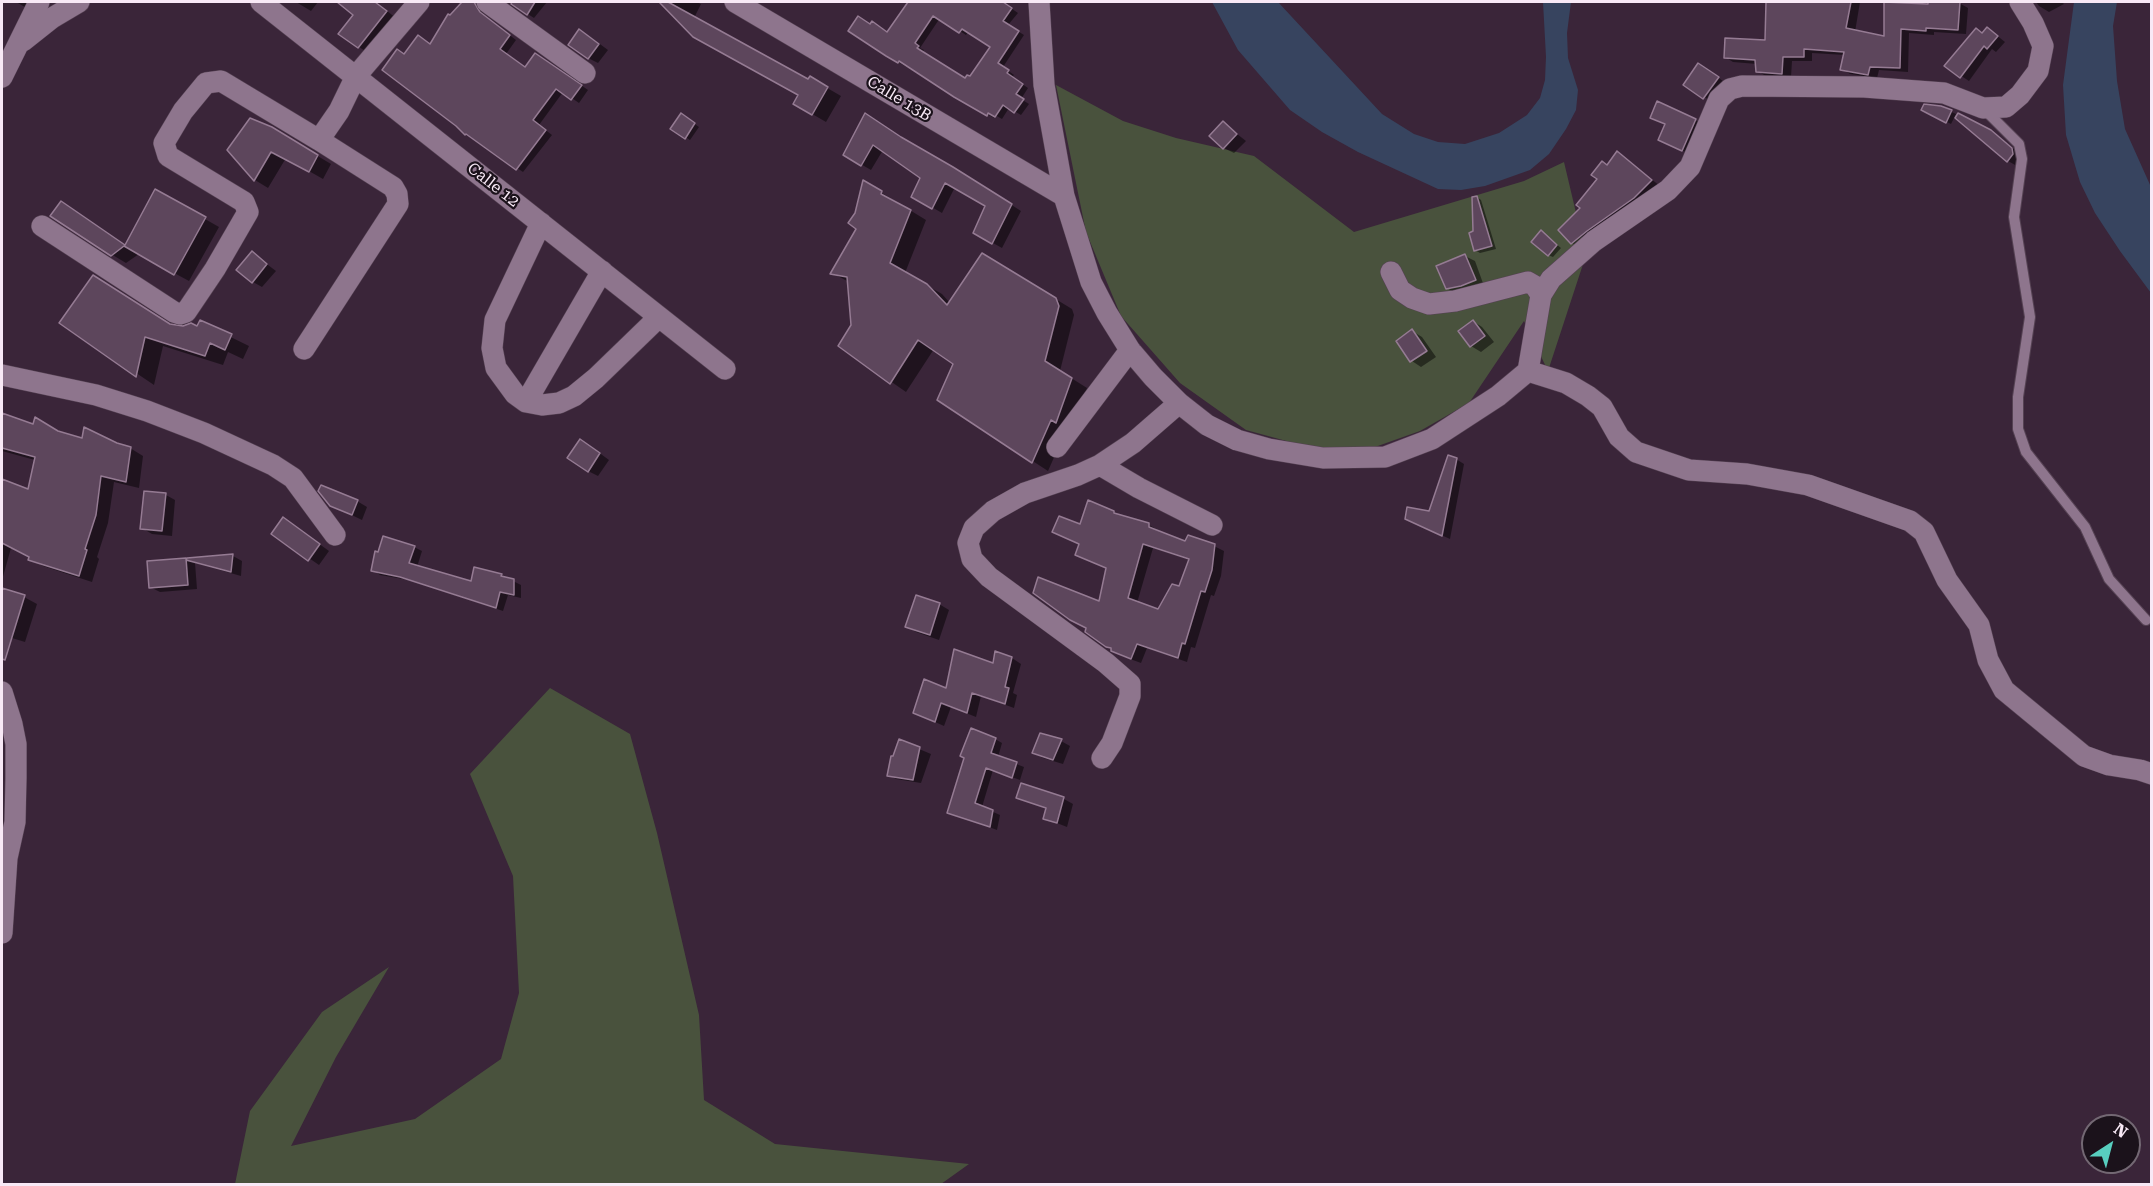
<!DOCTYPE html>
<html>
<head>
<meta charset="utf-8">
<style>
	body { margin:0 }
	#map { position:relative; width:2153px; height:1186px; overflow:hidden; background:#3a2539; font-family:"Roboto Serif",serif }
	canvas { display:block }
	.frame { position:absolute; inset:0; border:3px solid #f8e9f6; pointer-events:none }
	.north { position:absolute; left:2081px; top:1114px; width:60px; height:60px; box-sizing:border-box; background:#1b121b; border:2px solid #736873; border-radius:50%; rotate:36deg; font-size:16px; font-weight:700; line-height:24px; text-align:center; color:#f8e9f6 }
	.north::after { content:''; display:block; margin:auto; width:21px; height:27px; background:#58cebf; clip-path:polygon(50% 0,100% 100%,50% 72%,0 100%) }
</style>
</head>
<body>
<div id="map">
<canvas width="2153" height="1186"></canvas>
<div class="frame"></div>
<div class="north">N</div>
</div>
<script>
const g = document.querySelector('canvas').getContext('2d');
g.lineJoin = 'round';
function fillPath(path, color) {
  g.fillStyle = color;
  g.fill(path, 'evenodd');
}
function shape(rows) {
  const path = new Path2D();
  for (const r of rows) {
    path.moveTo(r[0], r[1]);
    for (let i = 2; i < r.length; i += 2) path.lineTo(r[i], r[i + 1]);
  }
  return path;
}
function stroke(path, color, width, dash) {
  g.strokeStyle = color;
  g.lineWidth = width;
  g.lineCap = dash ? 'butt' : 'round';
  g.setLineDash(dash || []);
  g.stroke(path);
}
function write(font, color, halo, rows, align = 'center') {
  g.font = font + ' "Roboto Serif",serif';
  g.lineWidth = 4.5;
  g.setLineDash([]);
  g.textBaseline = 'middle';
  g.strokeStyle = halo;
  g.fillStyle = color;
  for (const [text, x, y, turn = 0] of rows) {
    g.save();
    g.translate(x, y);
    g.rotate((+turn || 0) * Math.PI / 180);
    g.textAlign = isNaN(turn) ? turn : align;
    if (halo) g.strokeText(text, 0, 0);
    g.fillText(text, 0, 0);
    g.restore();
  }
}
fillPath(shape([
	[1056,85,1123,121,1176,138,1254,156,1354,232,1524,181,1564,162,1586,255,1548,371,1524,321,1469,403,1420,431,1375,447,1312,448,1246,430,1180,383,1121,316,1086,232],
	[550,688,630,734,657,833,699,1015,704,1100,775,1144,969,1164,941,1184,235,1184,250,1111,322,1012,389,967,336,1057,291,1146,415,1119,501,1059,519,993,513,876,470,774]
]), '#49523d');
fillPath(shape([
	[1212,2,1278,2,1382,114,1414,134,1438,142,1465,144,1499,133,1527,115,1540,98,1545,80,1546,57,1543,2,1571,2,1567,33,1568,58,1578,90,1576,110,1566,129,1549,154,1530,170,1485,186,1461,190,1438,189,1358,152,1322,132,1290,110,1238,50],
	[2074,2,2117,2,2113,26,2117,81,2125,129,2151,187,2151,293,2120,251,2095,213,2080,182,2066,135,2063,85]
]), '#37445f');
fillPath(shape([
	[16,2,37,2,32,11],
	[292,2,318,2,311,11,296,2,295,3],
	[339,2,376,2,397,19,370,54,359,47,355,14],
	[464,2,483,2,481,4,482,12,487,18,516,40,506,54,526,68,542,58,588,90,579,103,563,92,539,125,552,135,523,172,466,134,405,55,431,45,450,17],
	[509,2,547,2,534,18],
	[661,2,667,3,696,2,701,4,694,18,808,81,810,78,841,96,826,122,795,104,800,95,694,36],
	[906,2,1002,2,1018,13,1008,25,1024,35,1003,67,1014,75,1012,77,1028,88,1021,99,1029,104,1021,115,1009,108,1002,119,995,115,994,118,886,55,871,26,888,33,909,3],
	[940,18,966,35,968,32,992,47,971,78,966,80,922,52,924,50,920,48],
	[1768,2,1860,2,1855,32,1886,38,1885,2,1959,3,1968,8,1966,34,1934,32,1934,35,1909,33,1908,72,1879,70,1877,78,1850,74,1842,69,1845,55,1812,53,1812,61,1792,61,1791,77,1766,76,1757,71,1757,64,1733,62,1725,57,1766,41],
	[2036,2,2062,2,2064,4,2049,12,2039,6],
	[1976,30,1983,34,1995,34,2005,42,1996,52,1992,49,1969,81,1946,66],
	[589,36,608,50,598,63,588,58],
	[1708,70,1727,84,1714,103,1685,85],
	[1941,107,1956,114,1951,124,1923,110],
	[866,115,908,144,963,174,1021,211,1002,248,975,233,987,205,955,187,942,213,913,196,922,178,883,150,871,170,845,155],
	[686,118,699,127,690,140,673,129],
	[1695,120,1705,126,1692,155,1670,145,1667,125,1661,122],
	[1223,123,1246,141,1234,153,1224,148,1211,136],
	[271,128,331,164,323,179,286,158,268,188,255,180,229,150],
	[1990,131,2000,137,2021,155,2017,166,2008,161],
	[1618,153,1660,186,1581,248,1572,243,1582,208],
	[864,182,926,220,905,273,942,294,950,303,998,264,1072,309,1074,315,1060,371,1087,388,1072,430,1067,428,1048,471,939,400,955,363,934,349,906,392,840,346,853,326,849,282,832,273,859,228,857,213],
	[156,191,219,227,189,281,139,254,126,263,111,254,61,203,126,246],
	[1477,197,1481,200,1496,249,1480,253,1475,250],
	[1545,235,1561,248,1553,257,1548,255],
	[252,253,276,271,262,287,253,282],
	[1465,256,1475,261,1484,286,1457,294,1447,288],
	[1473,321,1482,327,1494,342,1481,352,1471,346],
	[200,322,249,346,243,359,228,352,223,365,163,346,154,385,62,323,198,328],
	[1412,331,1422,337,1436,357,1421,367,1412,361,1398,342],
	[2,414,83,440,130,448,143,456,139,488,114,482,108,523,97,557,99,559,92,582,43,566,11,548,2,580,2,480,29,491,35,460,2,451],
	[590,446,609,460,598,476,588,471],
	[1456,459,1464,464,1450,539,1415,523,1430,513],
	[146,493,166,495,175,500,172,536,152,534,142,528],
	[357,501,367,507,362,520,331,505],
	[1114,512,1122,517,1149,525,1158,530,1158,532,1186,543,1214,546,1224,551,1221,576,1214,596,1211,595,1195,648,1191,647,1187,662,1147,648,1141,663,1122,656,1107,646,1100,603,1108,569,1081,544,1080,526],
	[1153,548,1190,560,1180,588,1159,611,1137,603],
	[293,525,329,551,319,565,273,533],
	[414,547,422,551,417,567,472,583,501,575,521,585,521,598,508,595,503,611,409,580,380,575,373,570],
	[233,556,242,561,241,576,195,563,197,589,160,592,150,587,185,559,188,561,188,559],
	[2,590,24,597,37,604,25,642,2,635],
	[939,604,949,610,939,640,916,632,907,627],
	[1012,658,1021,664,1013,693,1017,695,1014,708,981,696,976,717,951,707,944,726,924,717,947,690,994,665],
	[995,739,1002,743,998,757,1024,767,1020,780,993,770,982,807,1000,815,997,830,949,812],
	[900,741,931,754,921,783,896,779,889,775],
	[1061,741,1070,746,1063,764,1043,758,1033,753],
	[1022,784,1064,799,1073,804,1067,827,1044,818,1047,809,1018,797]
]), '#0007');
const building = shape([
	[337,2,375,2,387,11,358,48,338,34,353,15,337,2],
	[462,2,474,2,480,12,510,35,500,49,525,67,535,53,582,85,571,100,556,89,533,120,546,130,516,170,466,134,465,135,456,126,382,70,397,49,404,54,418,35,430,44,448,14,450,15,462,2],
	[512,2,535,2,527,15,511,4,512,2],
	[659,2,668,2,808,79,810,76,828,87,812,115,793,104,798,95,693,37,659,2],
	[908,2,1003,2,1012,8,1003,21,1019,31,998,63,1009,70,1007,73,1023,84,1016,94,1024,99,1014,113,1003,105,995,117,988,113,987,116,954,97,899,61,898,63,886,56,848,31,858,16,870,24,872,21,887,32,908,2],
	[933,16,959,33,962,29,990,47,970,76,967,75,965,78,917,48,919,46,915,43,933,16],
	[1766,2,1851,2,1846,28,1884,36,1884,2,1928,4,1928,2,1960,2,1958,30,1926,28,1926,31,1901,29,1900,68,1870,67,1868,75,1840,70,1844,52,1804,49,1804,57,1783,57,1782,74,1756,72,1755,60,1724,58,1725,38,1765,40,1766,2],
	[1987,27,1998,36,1987,49,1984,46,1960,78,1944,66,1976,28,1982,33,1987,27],
	[579,29,599,44,588,59,568,45,579,29],
	[1698,63,1719,77,1703,99,1683,85,1698,63],
	[1657,101,1696,119,1682,151,1658,140,1665,124,1650,118,1657,101],
	[1924,104,1941,106,1952,110,1946,123,1921,110,1924,104],
	[681,113,695,123,685,139,670,129,681,113],
	[865,113,901,137,953,167,1012,204,992,244,973,233,985,206,945,183,932,209,911,197,920,178,873,145,861,166,843,155,865,113],
	[1958,113,1991,130,2012,148,2013,154,2007,162,1955,118,1958,113],
	[250,118,272,127,318,155,309,172,271,152,254,181,227,150,250,118],
	[1223,121,1237,134,1223,149,1209,136,1223,121],
	[1617,151,1652,180,1634,198,1587,231,1571,244,1558,230,1580,208,1576,205,1597,179,1591,175,1602,161,1607,165,1617,151],
	[863,180,882,191,881,194,911,210,890,263,927,284,947,305,982,253,1056,298,1059,306,1045,361,1072,378,1056,423,1051,420,1032,463,937,400,953,364,918,340,890,384,838,346,851,325,847,277,830,274,856,229,848,223,855,213,863,180],
	[155,189,206,217,174,275,124,246,111,256,50,216,61,201,125,245,155,189],
	[1477,196,1492,246,1474,251,1469,233,1473,231,1472,197,1477,196],
	[1541,230,1557,245,1548,256,1531,242,1541,230],
	[252,251,267,264,252,283,236,270,252,251],
	[1465,254,1476,280,1461,286,1446,289,1436,266,1465,254],
	[93,275,170,324,183,326,191,323,197,326,200,320,232,334,225,350,210,343,205,356,145,337,136,377,59,323,93,275],
	[1473,320,1485,336,1470,347,1458,331,1473,320],
	[1412,329,1427,351,1410,362,1396,341,1412,329],
	[2,413,33,424,35,417,58,431,82,438,84,427,117,443,131,447,126,482,101,476,96,515,85,549,87,550,79,576,28,560,29,557,2,543,2,479,28,489,35,457,2,448,2,413],
	[580,439,600,453,588,472,567,458,580,439],
	[1448,455,1457,458,1442,536,1405,519,1407,507,1429,511,1448,455],
	[321,485,358,500,352,515,330,506,318,491,321,485],
	[144,491,166,493,162,531,140,529,144,491],
	[1088,500,1114,511,1114,513,1149,523,1149,527,1185,541,1188,535,1215,544,1212,570,1205,592,1201,591,1185,644,1182,643,1178,658,1137,644,1131,659,1111,651,1111,648,1106,647,1085,632,1086,628,1070,620,1033,593,1038,577,1099,601,1106,568,1075,555,1079,544,1052,532,1059,516,1080,524,1088,500],
	[1143,544,1189,559,1179,586,1172,584,1158,609,1128,598,1143,544],
	[283,517,320,544,308,561,271,534,283,517],
	[383,536,415,546,409,563,471,581,474,567,502,574,501,576,514,579,514,595,500,592,496,608,400,577,371,571,375,551,378,552,383,536],
	[233,554,231,572,186,560,187,558,233,554],
	[186,558,188,585,149,588,147,561,186,558],
	[2,588,25,595,5,660,2,659,2,588],
	[916,595,940,603,930,635,905,627,916,595],
	[954,649,993,663,995,651,1012,657,1005,687,1009,688,1005,704,972,693,967,713,941,703,935,722,913,713,924,679,946,688,954,649],
	[971,728,996,738,991,753,1017,762,1012,778,986,768,975,803,993,810,990,827,947,813,964,758,960,756,971,728],
	[1040,733,1062,739,1053,760,1032,753,1040,733],
	[899,739,920,747,913,780,887,776,891,756,893,756,899,739],
	[1021,783,1064,797,1057,823,1043,819,1046,808,1016,798,1021,783]
]);
fillPath(building, '#5d465c');
stroke(building, '#957b93', 1.5);
const lane = shape([
	[1984,109,2019,144,2022,159,2014,217,2030,317,2018,397,2018,429,2026,452,2085,527,2109,579,2146,620]
]);
const street = shape([
	[261,2,725,369],
	[487,2,585,73],
	[735,2,1064,196],
	[1039,2,1044,85,1064,196,1091,282,1107,313,1130,350,1153,377,1179,403,1207,425,1237,440,1269,449,1323,458,1385,457,1432,439,1498,396,1528,371,1541,295,1551,279,1594,241,1668,190,1690,167,1719,99,1730,89,1742,86,1864,87,1944,93,1983,108,2006,107,2020,95,2038,71,2043,46,2033,23,2020,2],
	[23,41,52,18,79,2],
	[2,77,39,2],
	[541,223,495,320,492,348,496,368,515,394,526,402,542,405,559,403,574,396,596,378,659,317],
	[42,226,174,312,180,314,186,312,215,269,248,212,244,202,168,156,164,143,183,111,206,83,221,81,319,140,339,111,356,76,419,2],
	[1391,272,1400,290,1412,298,1429,304,1455,301,1528,282,1535,286,1541,295],
	[304,349,398,204,397,194,393,187,319,140],
	[1528,371,1566,383,1588,396,1602,407,1619,437,1636,452,1689,470,1747,474,1808,485,1910,521,1924,532,1947,580,1979,625,1988,660,2004,690,2084,756,2109,765,2140,770,2152,774],
	[2,375,96,395,147,411,204,433,273,465,293,478,335,535],
	[526,402,602,271],
	[1057,447,1130,350],
	[1100,465,1139,488,1212,525],
	[2,692,12,724,16,744,16,778,15,822,7,858,2,933],
	[1102,758,1112,743,1130,696,1130,684,1106,663,989,577,972,559,968,543,974,528,993,511,1025,493,1078,475,1100,465,1133,443,1179,403]
]);
stroke(lane, '#554253', 12);
stroke(street, '#554253', 22);
stroke(lane, '#8e758d', 10);
stroke(street, '#8e758d', 21);
write('16px', '#f8e9f6', '#1b121b', [
	["Calle 13B",899,99,31],
	["Calle 12",493,185,38]
]);
</script>
</body>
</html>
